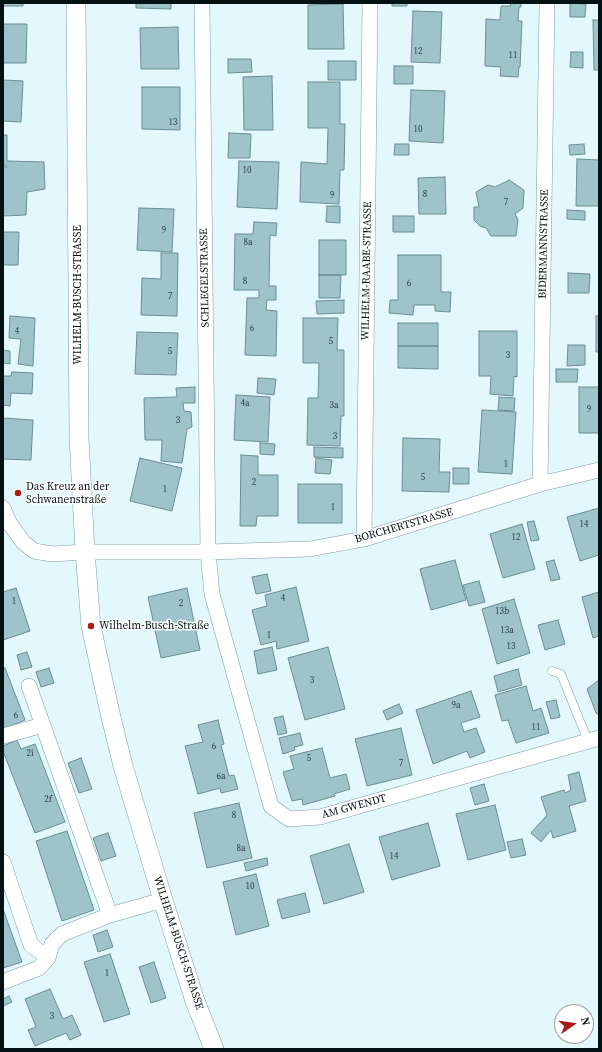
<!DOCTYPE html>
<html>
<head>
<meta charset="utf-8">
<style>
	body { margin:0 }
	#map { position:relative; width:602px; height:1052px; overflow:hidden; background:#e2f8fc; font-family:"Source Serif 4",serif }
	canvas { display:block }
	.frame { position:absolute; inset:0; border:4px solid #051214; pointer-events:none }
	.north { position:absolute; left:554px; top:1004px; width:40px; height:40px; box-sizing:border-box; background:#fff; border:1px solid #9ba0a1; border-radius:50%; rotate:77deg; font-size:11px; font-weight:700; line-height:16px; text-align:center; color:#051214 }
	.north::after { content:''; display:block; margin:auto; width:14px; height:18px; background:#ac1b12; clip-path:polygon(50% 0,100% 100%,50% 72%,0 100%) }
</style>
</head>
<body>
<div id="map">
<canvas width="602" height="1052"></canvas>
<div class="frame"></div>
<div class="north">N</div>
</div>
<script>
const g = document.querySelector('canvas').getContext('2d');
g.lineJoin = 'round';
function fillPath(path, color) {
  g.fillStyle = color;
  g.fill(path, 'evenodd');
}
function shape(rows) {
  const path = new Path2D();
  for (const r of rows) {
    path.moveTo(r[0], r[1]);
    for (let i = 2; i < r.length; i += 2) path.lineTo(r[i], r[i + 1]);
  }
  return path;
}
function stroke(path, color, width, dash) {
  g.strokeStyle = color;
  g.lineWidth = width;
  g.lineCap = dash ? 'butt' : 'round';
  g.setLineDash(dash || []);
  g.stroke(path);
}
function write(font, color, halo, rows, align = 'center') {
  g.font = font + ' "Source Serif 4",serif';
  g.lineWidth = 3;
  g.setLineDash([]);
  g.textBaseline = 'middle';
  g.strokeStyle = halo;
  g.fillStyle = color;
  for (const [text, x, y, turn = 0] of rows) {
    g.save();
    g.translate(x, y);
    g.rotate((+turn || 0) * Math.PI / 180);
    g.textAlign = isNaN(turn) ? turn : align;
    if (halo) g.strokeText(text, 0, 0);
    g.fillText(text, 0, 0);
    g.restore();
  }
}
const building = shape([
	[3,3,23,3,23,6,3,6,3,3],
	[136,3,171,3,171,9,136,8,136,3],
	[392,3,407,3,407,6,392,6,392,3],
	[510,3,521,3,521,7,519,7,518,21,522,21,520,67,519,67,518,77,500,76,501,67,485,66,486,19,500,20,501,6,511,6,510,3],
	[570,3,586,4,585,17,570,17,570,3],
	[343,4,344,49,308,49,308,5,343,4],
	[413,11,442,12,440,63,411,62,413,11],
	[593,20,599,20,599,70,594,70,593,20],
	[3,24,27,24,26,63,3,63,3,24],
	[178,27,179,69,141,69,140,28,178,27],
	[571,52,583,52,583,68,570,67,571,52],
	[228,59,251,59,252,72,228,73,228,59],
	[328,61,356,61,356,80,328,80,328,61],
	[394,66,413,66,413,84,394,84,394,66],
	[272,76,273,130,244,130,243,77,272,76],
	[3,80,23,81,21,122,3,121,3,80],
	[308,82,340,82,340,124,345,124,344,170,340,170,339,204,300,202,301,162,327,164,328,128,308,128,308,82],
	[142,87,180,87,180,130,142,129,142,87],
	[411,90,445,91,443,143,409,141,411,90],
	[229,133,251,134,250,158,228,158,229,133],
	[3,135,7,135,7,161,44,162,45,189,27,192,26,215,3,216,3,167,7,167,3,164,3,135],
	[395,144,409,144,409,155,394,155,395,144],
	[584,144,585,154,570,155,569,145,584,144],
	[577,159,599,160,599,206,576,206,577,159],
	[239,161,279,162,277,209,237,207,239,161],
	[445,177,446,214,419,214,418,178,445,177],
	[509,180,524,190,523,208,515,214,518,220,516,236,491,236,486,228,480,226,474,220,474,207,479,207,476,192,488,185,495,187,509,180],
	[327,206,340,206,340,223,326,222,327,206],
	[139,208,174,209,172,252,137,250,139,208],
	[567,210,585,211,585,220,567,219,567,210],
	[393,216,414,216,414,232,393,232,393,216],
	[254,222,277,223,276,236,270,235,269,286,276,286,276,300,267,300,266,310,277,311,276,356,245,355,247,298,259,298,259,290,234,290,235,234,253,234,254,222],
	[3,232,19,232,18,265,3,265,3,232],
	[319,240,346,240,346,275,319,275,319,240],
	[161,253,178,253,177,316,141,315,142,278,161,279,161,253],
	[398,255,441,255,441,292,451,292,450,312,435,311,435,305,414,305,413,315,389,313,390,300,398,300,398,255],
	[568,273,590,274,589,293,568,293,568,273],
	[319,275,341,275,340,298,319,298,319,275],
	[344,300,344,313,317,314,316,301,344,300],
	[10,316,35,318,33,366,18,364,21,339,9,338,10,316],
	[596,316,599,316,599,352,596,352,596,316],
	[303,318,338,318,337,350,344,350,344,416,341,416,340,446,307,445,308,398,318,398,319,363,303,363,303,318],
	[398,323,438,323,438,346,398,346,398,323],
	[479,331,517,331,517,377,514,376,513,396,490,394,491,376,479,376,479,331],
	[137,332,178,333,176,375,135,374,137,332],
	[568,345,585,345,585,365,567,366,568,345],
	[398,346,438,346,438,369,398,368,398,346],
	[3,350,10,351,10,364,3,363,3,350],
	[556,369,578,369,577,382,556,382,556,369],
	[12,372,33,373,32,394,11,393,10,406,3,405,3,376,11,376,12,372],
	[258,378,276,379,274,395,257,393,258,378],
	[195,387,195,403,183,403,184,411,191,412,192,427,187,429,182,463,161,461,162,440,145,440,144,398,177,397,176,388,195,387],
	[579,387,599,387,599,433,579,433,579,387],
	[236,395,270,397,268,442,234,440,236,395],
	[499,397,515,398,514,411,498,410,499,397],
	[482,410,516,412,512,474,478,472,482,410],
	[3,418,33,420,31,460,3,459,3,418],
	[403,438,440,439,439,472,450,472,449,492,402,491,403,438],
	[260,443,275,444,274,455,260,454,260,443],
	[314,447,343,448,343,458,314,457,314,447],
	[241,455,258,456,258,475,278,475,278,516,257,516,256,526,240,526,241,455],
	[140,458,182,468,172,511,130,501,140,458],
	[316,458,332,460,330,474,315,473,316,458],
	[453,468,469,468,469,484,453,484,453,468],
	[298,484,342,484,342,523,298,523,298,484],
	[599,508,599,555,580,561,567,517,599,508],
	[534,521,539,540,531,541,527,522,534,521],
	[522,524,535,569,503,578,490,534,522,524],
	[455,560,466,600,431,610,420,569,455,560],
	[554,560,560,579,551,581,546,562,554,560],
	[267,574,271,591,256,594,252,577,267,574],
	[479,581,485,602,469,606,463,585,479,581],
	[296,587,309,641,277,649,276,641,261,645,252,610,267,606,265,595,296,587],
	[16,588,30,631,3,640,3,592,16,588],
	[187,588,200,650,161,658,148,597,187,588],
	[599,592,599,636,593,638,582,597,599,592],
	[514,599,530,653,497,664,482,609,514,599],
	[558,620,565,644,545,650,538,625,558,620],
	[272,647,277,670,258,674,254,651,272,647],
	[328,647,345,709,305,720,288,658,328,647],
	[27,652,32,667,21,670,17,655,27,652],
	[5,668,25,720,3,729,3,669,5,668],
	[49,668,54,683,41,687,36,672,49,668],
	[518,669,522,685,498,692,494,676,518,669],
	[599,680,599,715,596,713,587,689,599,680],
	[526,686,533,711,541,708,549,733,516,743,508,720,502,721,495,695,526,686],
	[471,691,480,717,461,723,464,732,476,728,485,752,470,758,467,751,433,764,416,710,471,691],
	[556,700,560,717,551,719,546,702,556,700],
	[399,704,403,713,387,720,383,711,399,704],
	[283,716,287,733,278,735,274,718,283,716],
	[218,720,224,744,221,745,229,776,234,775,238,789,221,793,220,788,198,794,185,746,203,742,198,725,218,720],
	[401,728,412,775,367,786,355,739,401,728],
	[300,733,303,745,294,747,295,750,283,754,279,738,300,733],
	[17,740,21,749,35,744,65,822,35,833,3,751,3,746,17,740],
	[322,748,330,778,346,774,350,789,334,794,335,796,303,805,302,799,292,801,283,772,294,769,290,756,322,748],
	[81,758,92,789,79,793,68,763,81,758],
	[579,772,586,801,569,806,576,831,553,838,551,830,541,842,531,833,547,815,541,797,564,790,565,793,571,790,568,775,579,772],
	[484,784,489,801,475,805,470,788,484,784],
	[239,803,252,858,207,868,194,813,239,803],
	[495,805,506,850,468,860,456,814,495,805],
	[428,823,440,866,392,880,379,837,428,823],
	[67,831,94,910,62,921,36,841,67,831],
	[108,833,116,856,101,861,93,838,108,833],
	[522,839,526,855,511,858,507,842,522,839],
	[349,844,364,892,324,904,310,856,349,844],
	[267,858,268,865,246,871,244,863,267,858],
	[256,874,269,926,236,935,223,882,256,874],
	[305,893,310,912,282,919,277,900,305,893],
	[3,909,22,962,3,968,3,909],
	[107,930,113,947,98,952,93,935,107,930],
	[110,954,130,1014,104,1022,84,962,110,954],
	[154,962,166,998,151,1003,139,967,154,962],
	[50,989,63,1019,72,1015,81,1035,70,1040,66,1033,35,1046,28,1030,36,1027,25,999,50,989],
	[9,996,12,1002,3,1006,3,999,9,996]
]);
fillPath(building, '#9fc3ca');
stroke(building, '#6a8d93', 1);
const service = shape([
	[552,671,561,674,588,741]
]);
const minor = shape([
	[202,3,208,552,212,594,271,806,289,819,320,817,599,738],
	[540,484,547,3],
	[3,508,10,524,23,542,34,551,52,554,85,552,208,552,310,549,364,539,540,484,599,470],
	[364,539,370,3],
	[29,686,110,915],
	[3,736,43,725],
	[3,862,31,945,48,958],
	[3,982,39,968,48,958,52,944,62,934,110,915,163,900]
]);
const tertiary = shape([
	[76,3,79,438,85,552,91,626,110,713,123,766,163,900,195,1001,214,1049]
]);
stroke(service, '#7b9ea5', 9);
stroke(minor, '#7b9ea5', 16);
stroke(tertiary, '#7b9ea5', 20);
stroke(service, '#fff', 8);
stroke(minor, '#fff', 15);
stroke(tertiary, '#fff', 19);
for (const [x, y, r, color] of [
	[18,493,4,"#ac1b12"],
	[91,626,4,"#ac1b12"]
]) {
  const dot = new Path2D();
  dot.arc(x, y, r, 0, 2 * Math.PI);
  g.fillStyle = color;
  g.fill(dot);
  stroke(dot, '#fff', 1.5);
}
write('9px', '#2c3e42', null, [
	["12",418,52],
	["11",513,56],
	["13",173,123],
	["10",418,130],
	["10",247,171],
	["8",425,195],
	["9",332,196],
	["7",506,203],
	["9",164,231],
	["8a",248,243],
	["8",245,282],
	["6",409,284],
	["7",170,297],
	["6",252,329],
	["4",17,332],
	["5",331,342],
	["5",170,352],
	["3",508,356],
	["4a",245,404],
	["3a",334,406],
	["9",589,410],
	["3",178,421],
	["3",335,437],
	["1",506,465],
	["5",423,478],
	["2",254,483],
	["1",165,490],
	["1",333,508],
	["14",584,525],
	["12",516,538],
	["4",283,599],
	["1",14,602],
	["2",181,604],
	["13b",502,612],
	["13a",507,631],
	["1",269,636],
	["13",511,647],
	["3",312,681],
	["9a",456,706],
	["6",16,716],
	["11",536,728],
	["6",214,747],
	["2i",30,754],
	["5",309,759],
	["7",401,764],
	["6a",221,777],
	["2f",48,800],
	["8",234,816],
	["8a",241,849],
	["14",394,857],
	["10",250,887],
	["1",107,974],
	["3",52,1017]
]);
write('11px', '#051214', '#fff', [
	["BIDERMANNSTRASSE",544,244,-89],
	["WILHELM-RAABE-STRASSE",367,271,-89],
	["SCHLEGELSTRASSE",205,278,-91],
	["WILHELM-BUSCH-STRASSE",78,295,-90],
	["BORCHERTSTRASSE",404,526,-16],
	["AM GWENDT",354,807,-15],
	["WILHELM-BUSCH-STRASSE",178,943,72]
]);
write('11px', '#051214', '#fff', [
	["Das Kreuz an der",26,487],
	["Schwanenstraße",26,500],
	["Wilhelm-Busch-Straße",99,626]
], 'left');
</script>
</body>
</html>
